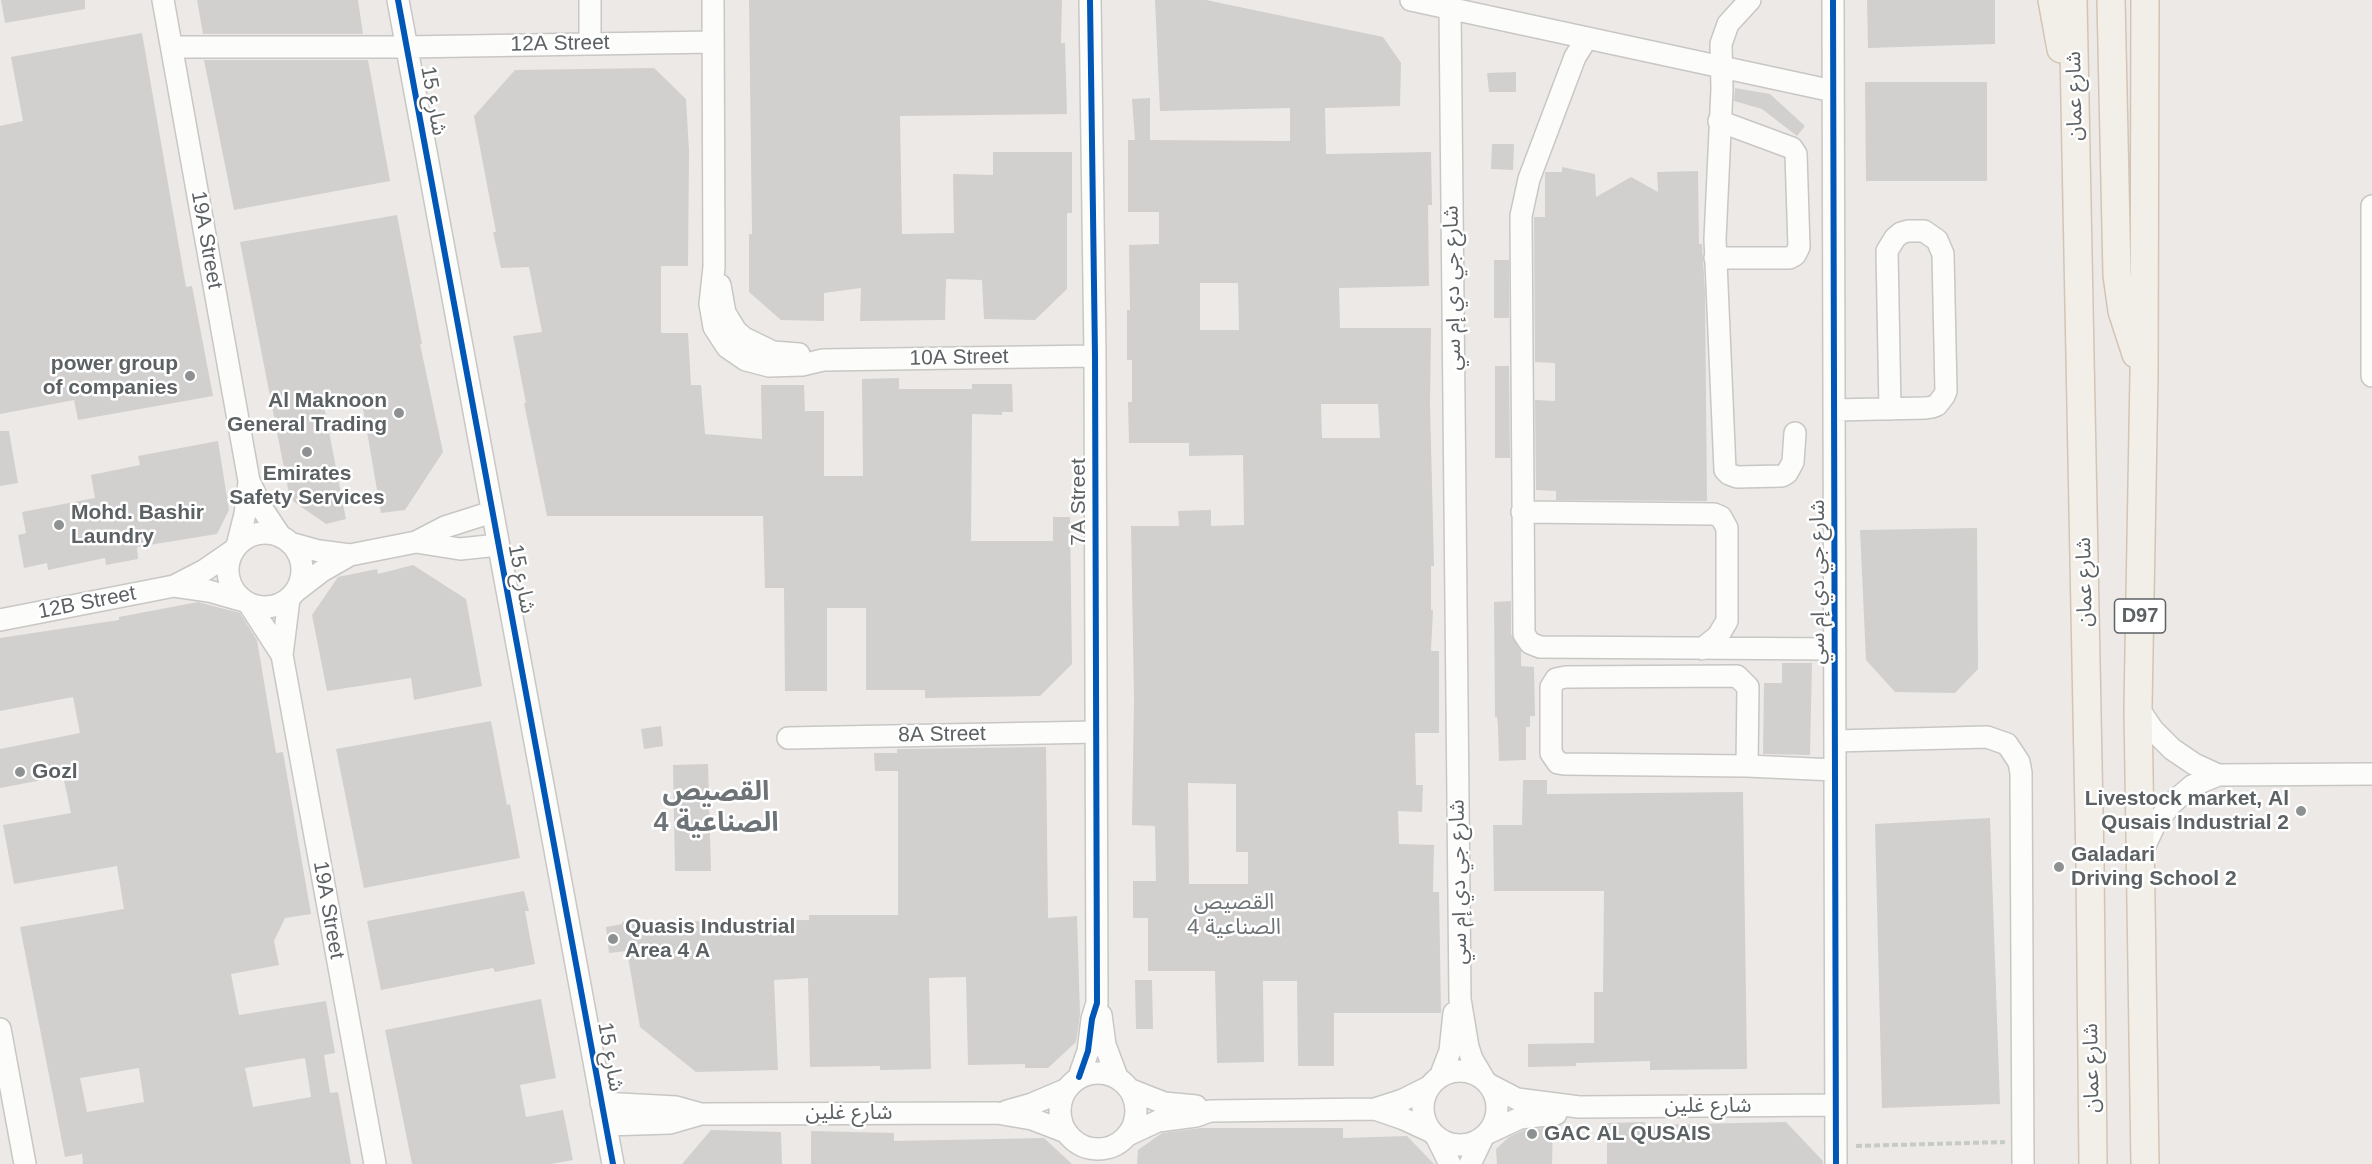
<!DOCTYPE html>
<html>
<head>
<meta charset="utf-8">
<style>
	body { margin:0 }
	canvas { display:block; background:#ece9e6 }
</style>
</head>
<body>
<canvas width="2372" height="1164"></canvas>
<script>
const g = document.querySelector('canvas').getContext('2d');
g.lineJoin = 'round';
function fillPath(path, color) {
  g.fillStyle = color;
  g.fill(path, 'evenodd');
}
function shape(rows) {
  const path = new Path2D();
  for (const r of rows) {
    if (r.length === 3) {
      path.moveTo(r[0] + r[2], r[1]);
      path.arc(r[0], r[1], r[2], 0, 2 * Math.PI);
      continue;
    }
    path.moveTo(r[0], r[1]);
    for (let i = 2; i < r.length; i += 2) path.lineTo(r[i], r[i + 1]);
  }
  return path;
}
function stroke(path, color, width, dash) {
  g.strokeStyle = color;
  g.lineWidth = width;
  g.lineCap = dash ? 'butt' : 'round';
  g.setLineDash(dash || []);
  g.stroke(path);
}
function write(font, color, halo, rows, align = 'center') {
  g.font = font + ' Arial,"Noto Sans Arabic",sans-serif';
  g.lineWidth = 5;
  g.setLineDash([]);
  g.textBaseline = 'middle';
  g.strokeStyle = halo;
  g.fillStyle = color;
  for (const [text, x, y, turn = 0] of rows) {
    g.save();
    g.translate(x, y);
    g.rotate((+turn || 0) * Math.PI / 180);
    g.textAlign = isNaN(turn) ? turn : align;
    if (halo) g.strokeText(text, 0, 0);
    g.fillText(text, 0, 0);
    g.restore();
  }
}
fillPath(shape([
	[1,0,85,0,85,9,5,23],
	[197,0,358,0,363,34,203,34],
	[749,0,1062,0,1061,43,1065,43,1067,114,900,116,902,234,954,233,953,174,993,175,993,152,1072,152,1072,213,1067,213,1067,289,1035,320,984,319,982,280,946,279,945,320,860,321,861,288,824,293,824,321,781,320,749,292,749,234,752,234],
	[1155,0,1206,0,1383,37,1401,63,1400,106,1325,108,1326,154,1431,152,1432,205,1428,205,1429,286,1339,288,1340,328,1431,328,1430,404,1434,566,1431,566,1431,610,1433,610,1431,651,1439,651,1439,733,1415,733,1416,785,1423,785,1422,812,1398,811,1399,844,1434,845,1433,892,1439,892,1441,1013,1334,1013,1334,1066,1298,1066,1297,981,1263,981,1264,1062,1217,1063,1215,971,1148,971,1148,918,1133,918,1133,881,1156,881,1155,826,1132,825,1134,699,1131,526,1179,526,1178,511,1211,510,1211,526,1244,525,1243,455,1189,456,1189,443,1129,443,1128,402,1132,402,1132,360,1127,360,1127,310,1130,310,1129,245,1159,244,1159,212,1128,212,1128,140,1135,140,1132,99,1150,98,1150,140,1290,141,1290,108,1160,111],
	[1200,283,1238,283,1239,330,1200,330],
	[1321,404,1378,404,1380,438,1322,438],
	[1188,783,1236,784,1236,852,1248,852,1248,884,1189,884],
	[1867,0,1995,0,1995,44,1868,48],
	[142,33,186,287,192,286,213,396,78,420,74,400,0,414,0,126,23,121,11,57],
	[204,60,368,60,390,181,234,210],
	[654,68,686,99,689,151,688,266,661,266,661,333,688,333,691,385,701,385,705,434,762,439,761,385,804,385,805,411,824,411,824,476,863,476,862,379,899,378,899,389,972,389,972,384,1012,384,1013,412,1002,412,1002,415,972,414,971,541,1053,541,1053,517,1070,517,1072,664,1040,696,925,698,925,690,866,690,866,608,827,608,827,691,785,691,784,588,765,588,763,516,547,516,524,403,526,403,513,336,542,332,529,267,501,268,493,232,496,232,474,116,515,70],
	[1516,72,1516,92,1489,92,1487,73],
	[1865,82,1987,82,1987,181,1866,181],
	[1735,88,1770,94,1805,126,1797,136,1762,109,1734,101],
	[1492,144,1514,144,1513,170,1491,169],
	[1562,167,1595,174,1596,197,1631,177,1658,192,1657,172,1698,171,1699,244,1702,244,1705,292,1707,501,1556,500,1556,491,1536,490,1535,400,1555,401,1555,363,1535,362,1534,217,1545,217,1545,172,1562,172],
	[397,215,422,344,420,344,443,452,405,510,381,513,361,397,324,406,346,519,326,524,290,499,240,242],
	[1494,260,1509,260,1509,318,1494,318],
	[1495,366,1509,366,1510,458,1495,458],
	[0,431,9,431,18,483,0,486],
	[218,441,229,510,217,534,137,547,138,559,106,565,105,558,48,570,47,563,24,568,18,535,26,533,22,512,95,498,91,475,140,465,138,456],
	[1977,528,1978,669,1955,693,1895,692,1866,660,1860,530],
	[413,565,466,599,482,686,414,700,411,678,327,691,312,615,338,577,377,569,378,574],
	[1511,601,1511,634,1521,651,1521,666,1534,667,1535,716,1530,716,1530,727,1526,727,1526,760,1499,761,1498,726,1497,717,1495,717,1494,602],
	[198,602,240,613,257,640,276,753,283,752,311,914,285,918,274,941,279,965,231,974,239,1015,326,1001,335,1053,324,1055,330,1093,338,1092,351,1164,83,1164,82,1154,65,1157,20,927,124,909,117,866,14,884,3,825,71,813,63,776,0,788,0,749,80,733,73,697,0,711,0,638,119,620,119,617],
	[305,1058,311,1097,253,1107,245,1068],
	[139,1068,144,1102,87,1112,80,1078],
	[1782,663,1812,663,1810,755,1763,754,1764,683,1782,683],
	[491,721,507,805,510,804,520,858,364,888,336,749],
	[661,726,663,746,644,749,641,729],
	[1046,747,1048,918,1077,916,1080,1015,1076,1042,1048,1068,1025,1068,1025,1064,968,1065,966,977,929,978,931,1069,880,1070,880,1066,810,1067,808,978,774,980,778,1070,696,1072,640,1027,627,951,609,953,606,927,622,924,622,922,809,920,809,915,898,915,898,771,875,771,874,753,897,753,897,749],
	[708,764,711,871,675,871,673,765],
	[1523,780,1547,780,1547,794,1743,792,1747,1069,1650,1070,1650,1061,1576,1063,1576,1066,1528,1067,1528,1044,1594,1043,1594,992,1603,992,1604,891,1494,891,1493,825,1522,825],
	[1990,818,2000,1104,1882,1108,1875,824],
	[524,891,529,911,525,911,535,964,495,972,493,968,381,990,367,921],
	[1135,980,1152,980,1153,1029,1136,1029],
	[541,999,556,1078,520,1085,526,1117,563,1110,573,1160,551,1164,412,1164,385,1030],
	[1645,1122,1645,1125,1786,1122,1823,1161,1823,1164,1607,1164,1607,1123],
	[1553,1127,1552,1164,1497,1164,1496,1149,1509,1137,1524,1130],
	[1201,1128,1343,1128,1343,1138,1407,1136,1434,1164,1137,1164,1138,1150,1162,1133],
	[711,1130,781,1132,782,1164,682,1164],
	[811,1131,894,1133,894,1141,1044,1138,1072,1164,811,1164]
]), '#d2d0cf');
const minor = shape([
	[163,0,249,481,263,510,281,537],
	[398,0,613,1164],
	[713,0,714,267,710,304,714,327,727,347,746,360,769,366,802,365,823,360,1095,356],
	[1411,0,1833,91],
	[1750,0,1728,24,1721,44,1722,89,1715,239,1725,470,1729,474,1737,477,1782,476,1787,473,1793,462,1795,433],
	[1833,0,1836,1164],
	[1450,8,1460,999,1468,1047,1472,1059,1485,1081],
	[1587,38,1575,57,1529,179,1521,216,1524,634,1530,643,1540,647,1835,649],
	[590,44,590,0],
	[172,47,406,47,713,42],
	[2372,206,2372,376],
	[1715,258,1789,258,1795,255,1799,247,1796,154,1792,148,1719,121],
	[720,285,725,313,736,331,744,338,773,352,799,354],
	[1834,410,1926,408,1932,407,1937,405,1944,396,1946,391,1943,254,1937,240,1924,231,1908,231,1901,233,1895,238,1887,251,1890,409],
	[1522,512,1714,514,1721,517,1727,528,1727,621,1718,636,1702,649],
	[265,570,37],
	[416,542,460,549,498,545],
	[290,543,319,551,350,555,416,542,445,527,492,512],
	[237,546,245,514,249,482],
	[174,586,209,591,244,601],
	[296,591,322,571,350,555],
	[289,599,282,655,375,1164],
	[249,604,282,655],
	[0,620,174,586,205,570,234,550],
	[1737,676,1748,687,1747,766,1564,764,1558,763,1551,753,1551,687,1556,679,1566,677,1737,676],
	[2138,708,2153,730,2172,749,2194,764,2218,775],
	[788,738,1096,732],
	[1835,741,1987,737,2007,744,2019,762,2021,773,2023,1164],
	[1747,766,1835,770],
	[2142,852,2154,826,2171,804,2192,786,2218,775,2372,774],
	[1101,1015,1105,1045,1117,1077],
	[0,1029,25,1164],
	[1460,1108,37],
	[1098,1111,38],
	[1079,1077,1088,1051,1092,1019,1097,1003,1095,356,1090,0],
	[1440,1077,1450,1051,1454,1013],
	[1488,1084,1517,1099,1579,1107,1836,1105],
	[1131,1090,1164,1103,1196,1106],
	[601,1103,676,1107,701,1114,997,1113,1032,1119,1066,1132],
	[1375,1109,1404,1119,1432,1132],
	[1007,1111,1032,1104,1065,1090],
	[606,1125,670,1123,701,1114],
	[1488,1133,1520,1118,1556,1114],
	[1128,1135,1158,1121,1196,1116,1210,1111,1375,1109,1403,1100,1429,1087],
	[1436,1136,1450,1164],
	[1470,1164,1483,1137]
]);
const major = shape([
	[2052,0,2061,49],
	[2073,0,2090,864,2093,1164],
	[2111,0,2117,275,2122,311,2136,354],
	[2145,0,2144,375,2138,708,2145,1164]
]);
stroke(minor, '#c8c7c6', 24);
stroke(major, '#d3c5b5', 30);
stroke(shape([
	[1856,1146,2005,1142]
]), '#c6cbc7', 4, [6, 3]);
stroke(minor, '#fcfcfb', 21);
stroke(major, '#f2eee8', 27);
stroke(shape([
	[398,0,613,1164],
	[1833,0,1836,1164],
	[1079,1077,1088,1051,1092,1019,1097,1003,1095,356,1090,0]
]), '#0057b8', 6);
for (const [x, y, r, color] of [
	[190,376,6,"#8e9192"],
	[399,413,6,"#8e9192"],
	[307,452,6,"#8e9192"],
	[59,525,6,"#8e9192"],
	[20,772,6,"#8e9192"],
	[2301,811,6,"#8e9192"],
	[2059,867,6,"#8e9192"],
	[613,939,6,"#8e9192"],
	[1532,1134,6,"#8e9192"]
]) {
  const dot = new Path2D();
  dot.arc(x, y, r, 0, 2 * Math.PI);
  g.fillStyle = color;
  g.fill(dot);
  stroke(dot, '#fff', 2);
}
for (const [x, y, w] of [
	[2140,616,51]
]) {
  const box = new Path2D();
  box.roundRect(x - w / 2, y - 17, w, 34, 4.5);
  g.fillStyle = '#fff';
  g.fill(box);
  stroke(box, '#5c6164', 1.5);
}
write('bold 20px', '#5c6164', null, [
	["D97",2140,616]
]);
write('21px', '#5c6164', '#fff', [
	["12A Street",560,44,-1],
	["شارع عمان",2075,96,-91],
	["شارع 15",433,101,80],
	["19A Street",206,240,80],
	["شارع جي دي إم سي",1453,288,-91],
	["10A Street",959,358,-1],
	["7A Street",1079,502,-90],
	["شارع 15",521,579,79],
	["شارع جي دي إم سي",1818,582,-90],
	["شارع عمان",2085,582,-91],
	["12B Street",87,603,-11],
	["8A Street",942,735,-1],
	["شارع جي دي إم سي",1459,882,-91],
	["19A Street",328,910,80],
	["شارع 15",610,1057,80],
	["شارع عمان",2092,1068,-91],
	["شارع غلين",1708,1106],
	["شارع غلين",849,1113]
]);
write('bold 21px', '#5c6164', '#fff', [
	["power group",178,364,"right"],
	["of companies",178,388,"right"],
	["Al Maknoon",387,401,"right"],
	["General Trading",387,425,"right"],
	["Emirates",307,474,"center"],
	["Safety Services",307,498,"center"],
	["Mohd. Bashir",71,513],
	["Laundry",71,537],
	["Gozl",32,772],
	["Livestock market, Al",2289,799,"right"],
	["Qusais Industrial 2",2289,823,"right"],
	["Galadari",2071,855],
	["Driving School 2",2071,879],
	["Quasis Industrial",625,927],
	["Area 4 A",625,951],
	["GAC AL QUSAIS",1544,1134]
], 'left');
write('22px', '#6d7376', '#fff', [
	["القصيص",1234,903],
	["الصناعية 4",1234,928]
]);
write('bold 27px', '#6d7376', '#fff', [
	["القصيص",716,793],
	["الصناعية 4",716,824]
]);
</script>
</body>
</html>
